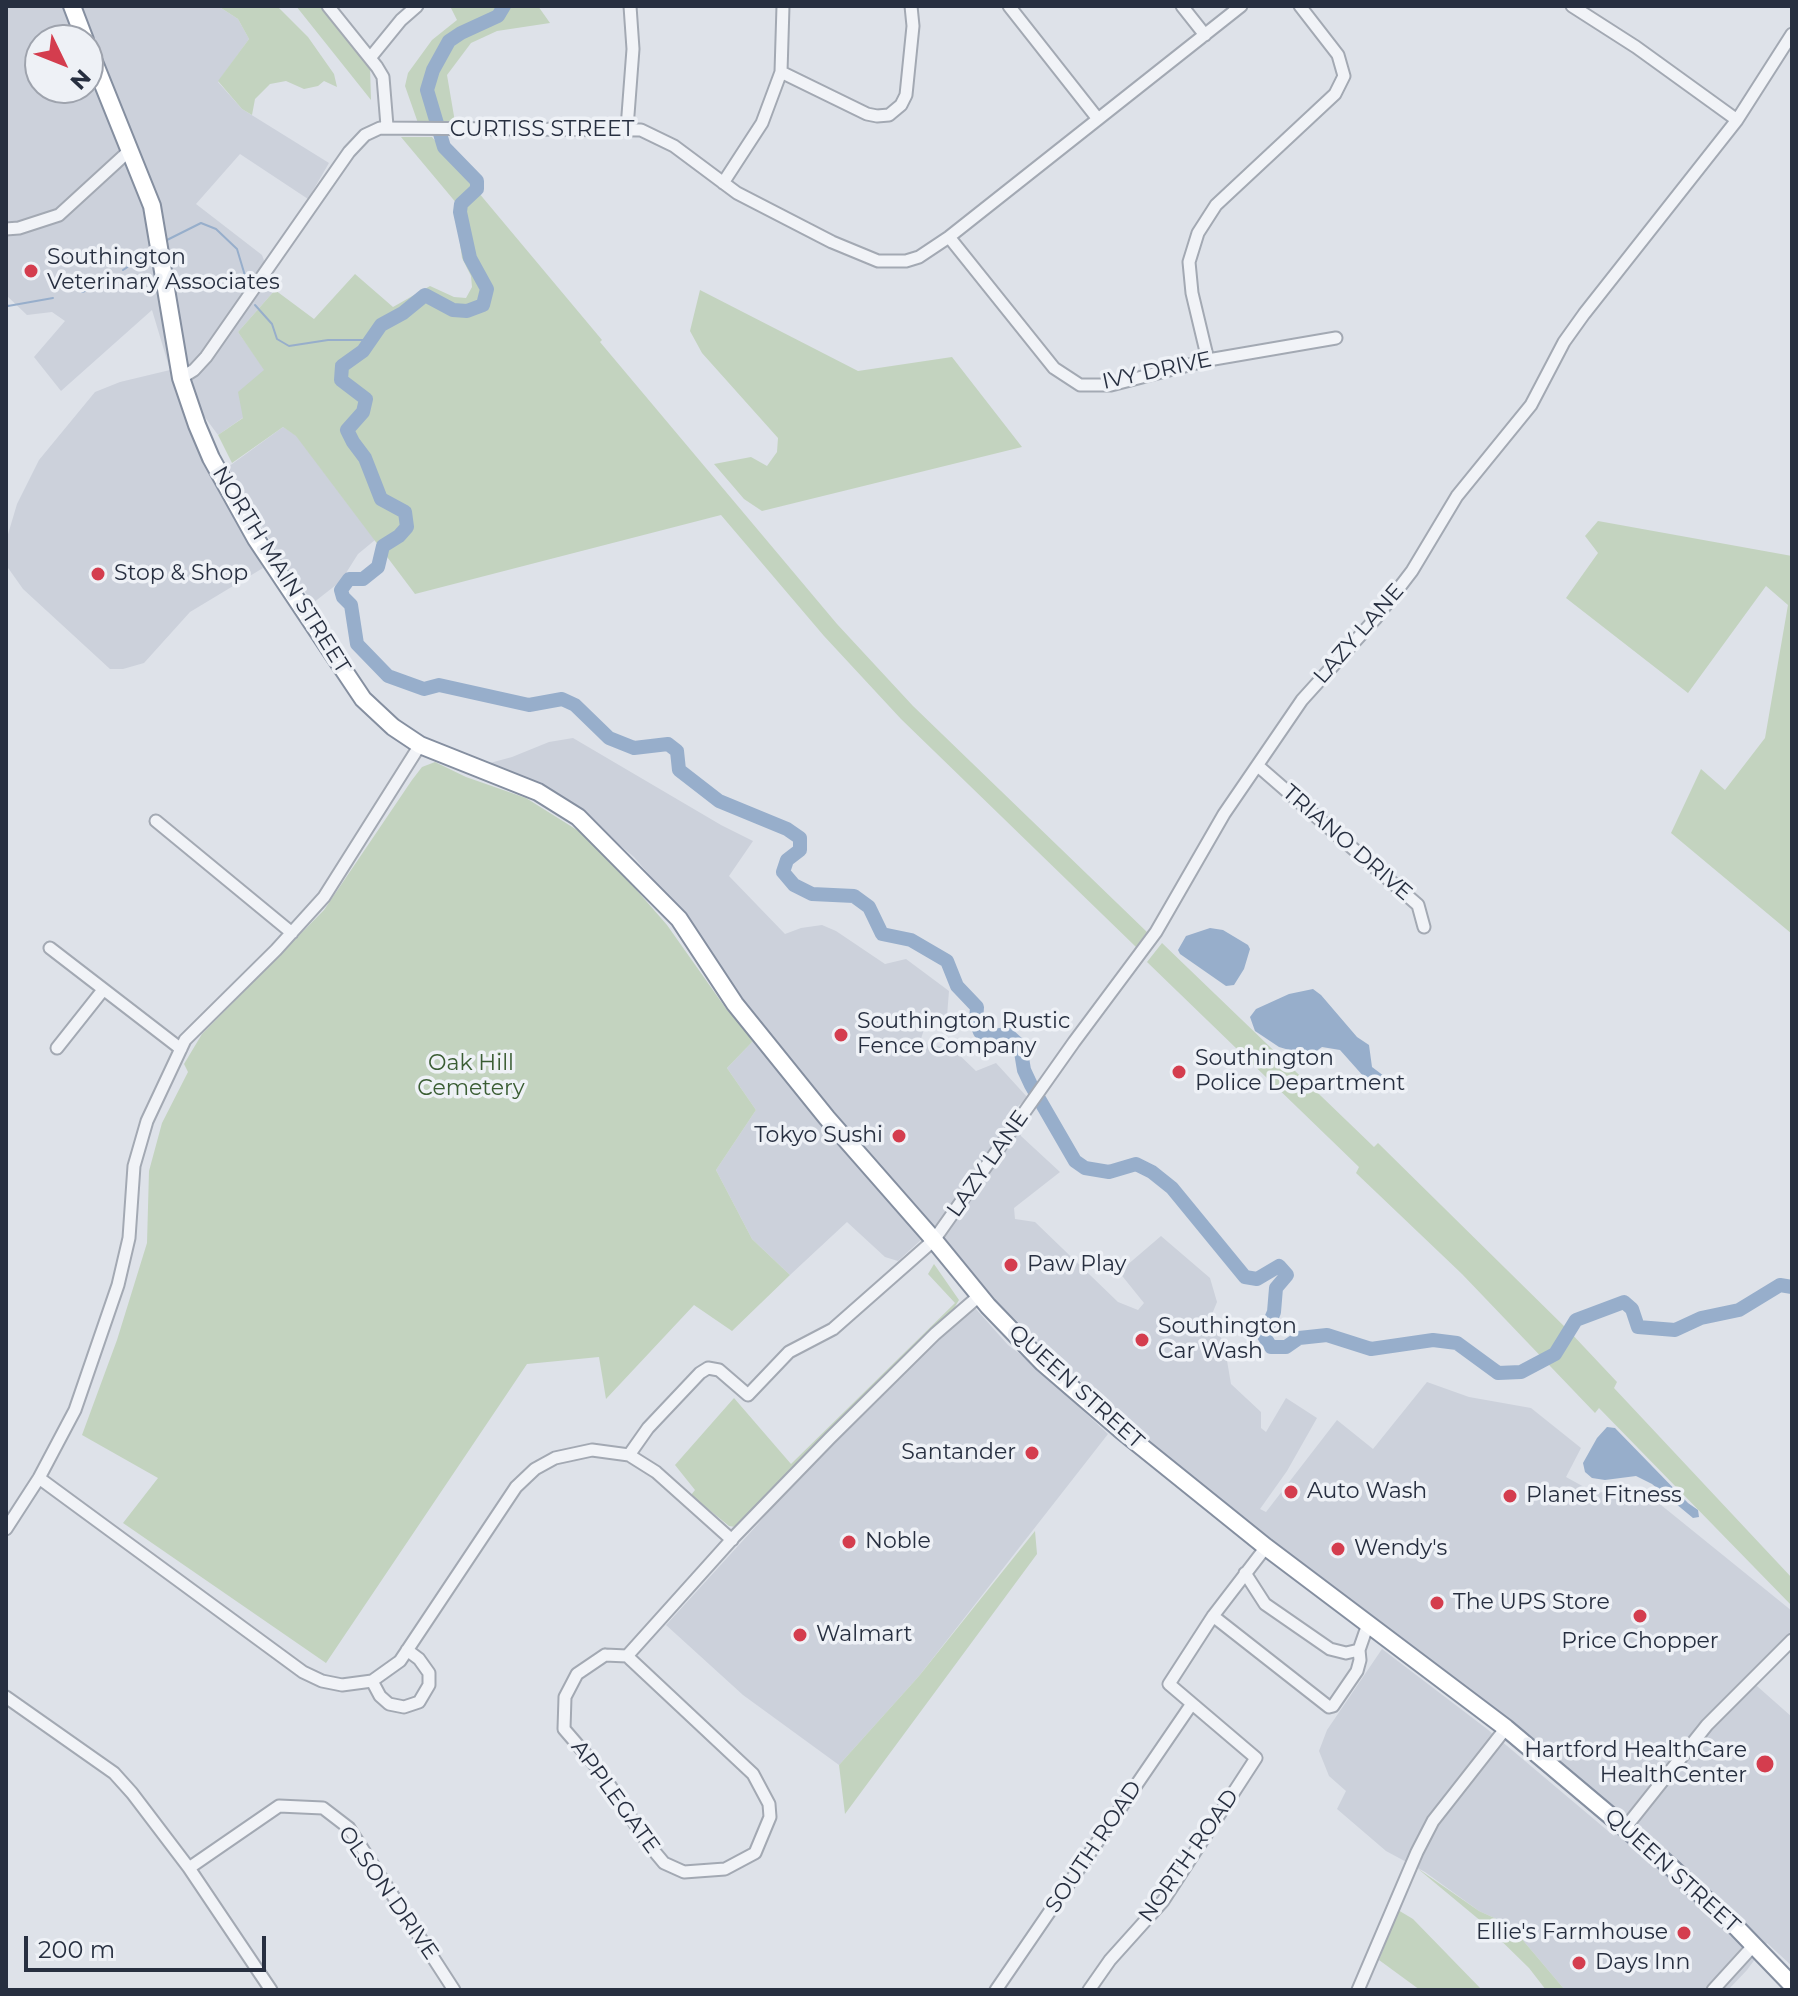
<!DOCTYPE html>
<html>
<head>
<meta charset="utf-8">
<style>
	body { margin:0 }
	#map { position:relative; width:1798px; height:1996px; overflow:hidden; background:#dee2e9; font-family:Montserrat,sans-serif }
	canvas { display:block }
	.frame { position:absolute; inset:0; border:8px solid #272f40; pointer-events:none }
	.north { position:absolute; left:24px; top:24px; width:80px; height:80px; box-sizing:border-box; background:#eef1f6; border:2px solid #9ea3ad; border-radius:50%; rotate:133deg; font-size:22px; font-weight:700; line-height:32px; text-align:center; color:#272f40 }
	.north::after { content:''; display:block; margin:auto; width:28px; height:36px; background:#d43d4e; clip-path:polygon(50% 0,100% 100%,50% 72%,0 100%) }
	.scale { position:absolute; left:24px; top:1936px; width:242px; height:36px; box-sizing:border-box; border:4px solid #272f40; border-top:0; padding-left:10px; font-size:24px; line-height:28px; white-space:nowrap; color:#272f40; -webkit-text-stroke:6px #eef1f6; paint-order:stroke }
</style>
</head>
<body>
<div id="map">
<canvas width="1798" height="1996"></canvas>
<div class="frame"></div>
<div class="north">N</div>
<div class="scale">200 m</div>
</div>
<script>
const g = document.querySelector('canvas').getContext('2d');
g.lineJoin = 'round';
function fillPath(path, color) {
  g.fillStyle = color;
  g.fill(path, 'evenodd');
}
function shape(rows) {
  const path = new Path2D();
  for (const r of rows) {
    path.moveTo(r[0], r[1]);
    for (let i = 2; i < r.length; i += 2) path.lineTo(r[i], r[i + 1]);
  }
  return path;
}
function stroke(path, color, width, dash) {
  g.strokeStyle = color;
  g.lineWidth = width;
  g.lineCap = dash ? 'butt' : 'round';
  g.setLineDash(dash || []);
  g.stroke(path);
}
function write(font, color, halo, rows, align = 'center') {
  g.font = font + ' Montserrat,sans-serif';
  g.lineWidth = 7;
  g.setLineDash([]);
  g.textBaseline = 'middle';
  g.strokeStyle = halo;
  g.fillStyle = color;
  for (const [text, x, y, turn = 0] of rows) {
    g.save();
    g.translate(x, y);
    g.rotate((+turn || 0) * Math.PI / 180);
    g.textAlign = isNaN(turn) ? turn : align;
    if (halo) g.strokeText(text, 0, 0);
    g.fillText(text, 0, 0);
    g.restore();
  }
}
fillPath(shape([
	[6,6,218,6,238,19,249,39,218,82,242,109,329,163,308,199,240,154,196,204,262,255,275,290,238,332,265,370,244,417,218,435,173,374,209,465,263,568,190,612,144,663,123,669,110,669,23,589,6,565,6,541,17,504,39,460,95,392,120,382,170,370,152,310,61,391,34,357,65,321,52,312,27,315,6,295],
	[40,40,88,40,88,88,40,88],
	[283,427,297,436,375,540,358,554,341,581,313,603,279,556,228,467],
	[573,738,721,825,753,841,729,876,785,934,801,928,822,925,836,931,885,964,906,959,949,991,947,1016,926,1023,920,1042,954,1050,976,1071,996,1063,1028,1098,1018,1106,1021,1136,1060,1172,1014,1208,1015,1219,1035,1222,1118,1302,1138,1310,1144,1303,1119,1272,1161,1236,1210,1278,1217,1302,1210,1319,1224,1343,1231,1384,1261,1412,1261,1428,1266,1432,1286,1398,1317,1418,1287,1471,1260,1509,1266,1512,1337,1420,1373,1449,1427,1382,1469,1397,1531,1408,1581,1448,1566,1477,1595,1493,1640,1488,1792,1611,1792,1630,1749,1679,1792,1717,1792,1966,1767,1943,1747,1970,1728,1990,1565,1990,1510,1925,1479,1911,1425,1872,1386,1851,1337,1809,1346,1791,1329,1776,1319,1751,1327,1730,1382,1649,1487,1729,1614,1836,1625,1819,1147,1444,1001,1306,769,1037,740,1000,687,919,634,857,584,815,490,763,512,757,549,742],
	[756,1038,923,1238,898,1261,885,1257,847,1222,790,1275,752,1239,716,1170,756,1110,727,1068],
	[975,1308,1008,1345,1033,1364,1108,1434,919,1676,839,1765,743,1695,666,1625,758,1524,797,1477,945,1332]
]), '#ccd1db');
fillPath(shape([
	[218,6,277,6,308,37,334,74,337,87,324,81,318,86,304,89,286,81,270,84,255,99,252,115,242,109,218,81,249,39,238,19],
	[296,6,320,6,370,66,371,100],
	[450,6,538,6,550,23,497,31,471,43,447,75,455,122,418,123,405,86,408,73,432,40,457,20],
	[401,137,432,137,602,340,600,342,837,624,913,706,1147,932,1136,947,901,719,824,636,721,515,415,594,296,436,283,427,232,463,218,435,243,418,238,392,264,370,238,332,275,290,314,319,355,274,393,307,430,286,454,297,466,298,472,287,471,276,462,258,458,228,468,217],
	[700,290,858,371,952,357,1022,447,762,511,744,499,714,464,751,457,767,466,777,452,778,438,702,353,690,331],
	[1598,521,1792,556,1792,934,1671,833,1701,769,1725,790,1765,738,1788,605,1766,586,1688,693,1566,598,1598,553,1585,536],
	[435,762,466,777,526,798,593,840,667,925,727,1010,756,1038,727,1068,756,1110,716,1170,752,1239,790,1275,732,1331,694,1305,606,1399,599,1357,527,1364,326,1663,123,1523,158,1478,82,1435,117,1340,147,1243,149,1171,162,1123,188,1072,184,1064,202,1034,324,910,412,780,422,767],
	[1162,943,1374,1147,1378,1143,1569,1331,1617,1382,1614,1388,1792,1578,1792,1606,1599,1408,1595,1413,1462,1274,1356,1173,1359,1167,1147,962],
	[934,1264,959,1300,953,1310,766,1501,735,1527,729,1526,691,1495,695,1490,675,1465,734,1398,791,1464,955,1303,928,1274],
	[1035,1531,1037,1554,845,1814,839,1765,919,1676],
	[1417,1868,1479,1911,1510,1925,1565,1990,1546,1990,1529,1968,1482,1922],
	[1398,1910,1413,1919,1482,1990,1420,1990,1379,1960]
]), '#c3d3bf');
fillPath(shape([
	[1210,928,1223,930,1248,945,1250,949,1244,969,1234,985,1226,986,1180,954,1178,950,1186,936],
	[1313,989,1321,995,1357,1037,1369,1045,1372,1067,1384,1076,1384,1085,1382,1089,1373,1087,1340,1050,1322,1047,1311,1055,1306,1055,1279,1047,1255,1031,1250,1017,1256,1009,1289,994],
	[1607,1427,1615,1428,1688,1503,1698,1510,1699,1517,1693,1518,1652,1484,1636,1476,1605,1480,1592,1478,1585,1472,1583,1463,1597,1438]
]), '#97aecb');
stroke(shape([
	[167,240,201,223,216,229,237,249,246,279],
	[123,270,152,251],
	[82,292,85,291],
	[6,303,8,306,53,298],
	[255,305,272,324,277,339,289,346,328,340,371,340]
]), '#97aecb', 2);
stroke(shape([
	[504,6,498,16,461,33,449,41,433,70,427,90,444,147,477,181,477,189,461,204,460,212,470,258,487,289,483,305,467,311,453,310,425,295,403,313,381,325,363,351,342,366,341,380,366,399,363,412,347,430,353,442,365,458,381,499,405,512,407,527,399,536,383,546,378,567,363,579,349,579,341,590,343,597,351,605,357,644,388,676,424,689,439,685,529,705,562,699,575,705,609,738,634,748,668,744,677,751,679,770,719,801,787,829,800,838,800,850,787,860,783,872,794,885,812,894,854,896,869,907,882,934,911,940,947,961,957,986,977,1007,976,1022,980,1032,987,1037,1007,1034,1020,1046,1024,1070,1031,1085,1075,1161,1085,1168,1109,1172,1136,1164,1152,1172,1172,1188,1245,1277,1257,1279,1279,1266,1287,1275,1276,1288,1274,1312,1264,1336,1271,1347,1286,1347,1299,1338,1327,1335,1371,1349,1433,1340,1457,1343,1498,1373,1521,1372,1555,1354,1576,1320,1624,1302,1632,1309,1638,1327,1675,1330,1701,1318,1739,1310,1780,1285,1792,1287]
]), '#97aecb', 14);
const minor = shape([
	[328,6,377,67,383,77,387,126],
	[1009,6,1098,119],
	[1182,6,1205,35],
	[1572,6,1636,47,1737,120],
	[370,58,401,20,417,6],
	[781,72,867,114,877,116,889,115,901,105,906,95,913,26,911,6],
	[627,128,633,49,630,6],
	[723,183,762,123,781,72,783,6],
	[6,229,19,228,59,215,130,150],
	[949,237,1054,368,1080,385,1111,385,1208,360,1336,338],
	[1208,360,1192,293,1189,262,1198,233,1216,205,1335,94,1344,76,1338,55,1300,6],
	[181,378,194,370,206,357,349,152,365,135,380,128,641,130,674,146,737,193,832,242,878,261,906,261,919,257,949,237,1241,6],
	[1258,766,1418,905,1424,927],
	[156,821,292,933],
	[50,948,181,1049],
	[57,1048,103,990],
	[629,1455,648,1428,700,1373,708,1368,719,1370,748,1395,789,1352,833,1329,934,1240,1074,1042,1156,932,1224,814,1302,700,1376,618,1412,571,1457,496,1531,405,1564,342,1584,314,1737,120,1792,34],
	[39,1478,303,1672,322,1681,342,1685,372,1681,400,1661,516,1487,535,1469,555,1458,592,1450,629,1455,656,1472,732,1540],
	[6,1529,39,1478,75,1410,118,1285,129,1238,134,1166,147,1121,185,1040,276,950,324,897,420,745],
	[1245,1573,1265,1604,1330,1649,1346,1653,1359,1650],
	[1213,1616,1329,1707,1333,1706,1357,1671,1360,1660,1359,1650,1368,1624],
	[605,1655,627,1656,753,1774,769,1804,770,1817,755,1853,725,1869,684,1872,664,1863,649,1845,601,1772,564,1729,565,1697,577,1674,605,1655],
	[627,1656,734,1537,830,1438,935,1334,979,1296],
	[372,1681,380,1696,389,1704,404,1707,419,1702,429,1685,429,1673,419,1659,407,1650],
	[6,1697,114,1773,132,1793,189,1868,271,1990],
	[1625,1828,1707,1725,1792,1640],
	[189,1868,279,1806,323,1808,349,1828,454,1990],
	[996,1990,1191,1705],
	[1089,1990,1110,1960,1163,1901,1256,1758,1169,1684,1213,1616,1266,1547],
	[1358,1990,1417,1852,1433,1821,1506,1728],
	[1713,1990,1754,1945]
]);
const highway = shape([
	[72,6,85,40],
	[88,47,152,206,181,378,197,425,211,458,256,539,363,699,393,727,420,745,538,792,578,817,679,919,735,1004,827,1118,934,1240,988,1306,1043,1363,1122,1431,1266,1547,1506,1728,1670,1866,1738,1929,1792,1985]
]);
stroke(minor, '#a3a9b3', 15);
stroke(highway, '#858fa0', 20);
stroke(minor, '#f1f3f7', 11);
stroke(highway, '#fff', 16);
for (const [x, y, r, color] of [
	[31,271,8,"#d43d4e"],
	[98,574,8,"#d43d4e"],
	[841,1035,8,"#d43d4e"],
	[1179,1072,8,"#d43d4e"],
	[899,1136,8,"#d43d4e"],
	[1011,1265,8,"#d43d4e"],
	[1142,1340,8,"#d43d4e"],
	[1032,1453,8,"#d43d4e"],
	[1291,1492,8,"#d43d4e"],
	[1510,1496,8,"#d43d4e"],
	[849,1542,8,"#d43d4e"],
	[1338,1549,8,"#d43d4e"],
	[1437,1603,8,"#d43d4e"],
	[1640,1616,8,"#d43d4e"],
	[800,1635,8,"#d43d4e"],
	[1765,1764,10,"#d43d4e"],
	[1684,1933,8,"#d43d4e"],
	[1579,1963,8,"#d43d4e"]
]) {
  const dot = new Path2D();
  dot.arc(x, y, r, 0, 2 * Math.PI);
  g.fillStyle = color;
  g.fill(dot);
  stroke(dot, '#eef1f6', 3);
}
write('22px', '#272f40', '#eef1f6', [
	["CURTISS STREET",542,130],
	["IVY DRIVE",1157,371,-12],
	["NORTH MAIN STREET",281,570,58],
	["LAZY LANE",1359,634,-49],
	["TRIANO DRIVE",1347,843,41],
	["LAZY LANE",988,1164,-55],
	["QUEEN STREET",1076,1387,42],
	["APPLEGATE",615,1797,54],
	["SOUTH ROAD",1094,1847,-56],
	["NORTH ROAD",1189,1856,-55],
	["QUEEN STREET",1672,1871,42],
	["OLSON DRIVE",388,1893,55]
]);
write('22px', '#272f40', '#eef1f6', [
	["Southington",47,258],
	["Veterinary Associates",47,283],
	["Stop & Shop",114,574],
	["Southington Rustic",857,1022],
	["Fence Company",857,1047],
	["Southington",1195,1059],
	["Police Department",1195,1084],
	["Tokyo Sushi",883,1136,"right"],
	["Paw Play",1027,1265],
	["Southington",1158,1327],
	["Car Wash",1158,1352],
	["Santander",1016,1453,"right"],
	["Auto Wash",1307,1492],
	["Planet Fitness",1526,1496],
	["Noble",865,1542],
	["Wendy's",1354,1549],
	["The UPS Store",1453,1603],
	["Walmart",816,1635],
	["Price Chopper",1640,1642,"center"],
	["Hartford HealthCare",1747,1751,"right"],
	["HealthCenter",1747,1776,"right"],
	["Ellie's Farmhouse",1668,1933,"right"],
	["Days Inn",1595,1963]
], 'left');
write('22px', '#3a5d33', '#eef1f6', [
	["Oak Hill",471,1064],
	["Cemetery",471,1089]
]);
</script>
</body>
</html>
